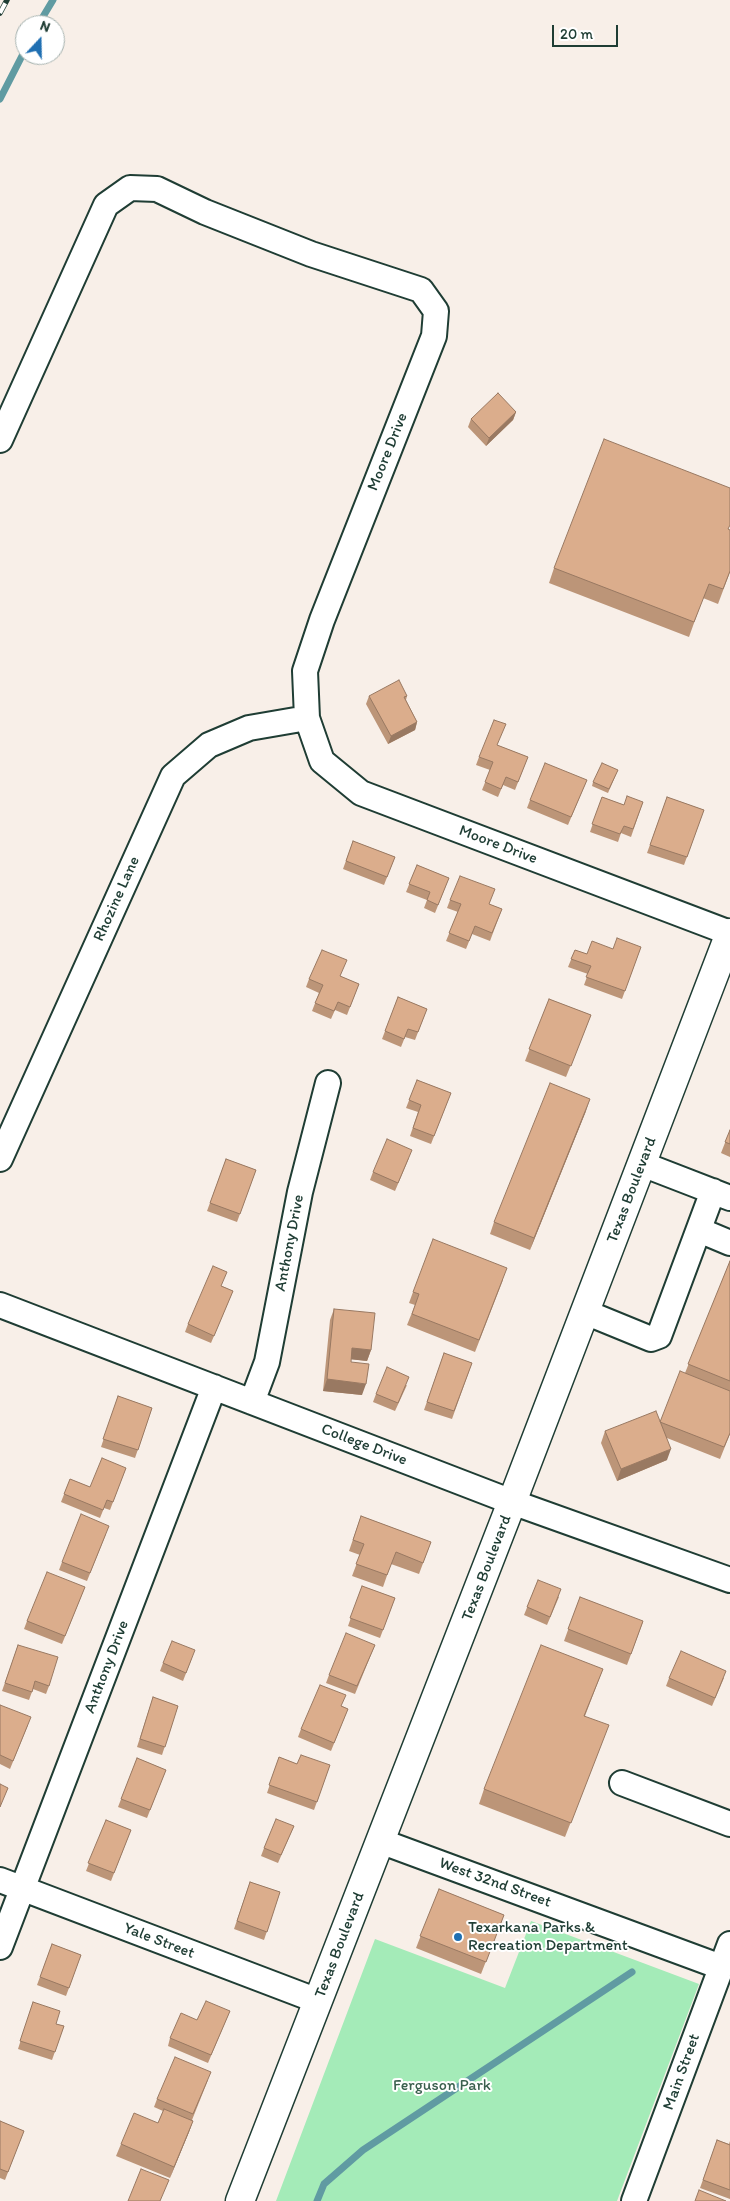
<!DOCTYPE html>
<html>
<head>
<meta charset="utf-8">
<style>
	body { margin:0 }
	#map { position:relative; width:730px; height:2201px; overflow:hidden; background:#f8efe8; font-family:Itim,sans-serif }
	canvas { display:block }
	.north { position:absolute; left:15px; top:15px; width:50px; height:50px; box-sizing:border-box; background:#fff; border:1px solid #a5b1ae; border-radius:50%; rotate:21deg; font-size:14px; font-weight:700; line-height:20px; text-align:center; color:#1f3d34 }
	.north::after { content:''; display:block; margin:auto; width:18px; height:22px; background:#1f6fb2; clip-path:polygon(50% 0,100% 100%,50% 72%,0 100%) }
	.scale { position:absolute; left:552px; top:25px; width:66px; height:22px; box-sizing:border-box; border:2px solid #1f3d34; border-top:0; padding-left:6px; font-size:15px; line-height:18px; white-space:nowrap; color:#1f3d34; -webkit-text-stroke:4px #fff; paint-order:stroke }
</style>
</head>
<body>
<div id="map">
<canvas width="730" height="2201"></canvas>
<div class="north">N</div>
<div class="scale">20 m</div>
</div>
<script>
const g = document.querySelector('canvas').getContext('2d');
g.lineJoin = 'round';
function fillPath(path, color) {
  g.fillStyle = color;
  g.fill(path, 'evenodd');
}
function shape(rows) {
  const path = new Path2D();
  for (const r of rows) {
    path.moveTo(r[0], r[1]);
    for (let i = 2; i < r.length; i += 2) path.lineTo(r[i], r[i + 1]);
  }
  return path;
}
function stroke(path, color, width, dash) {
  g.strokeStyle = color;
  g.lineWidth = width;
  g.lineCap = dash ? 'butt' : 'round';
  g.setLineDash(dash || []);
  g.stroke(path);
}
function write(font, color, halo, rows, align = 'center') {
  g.font = font + ' Itim,sans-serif';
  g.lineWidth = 4;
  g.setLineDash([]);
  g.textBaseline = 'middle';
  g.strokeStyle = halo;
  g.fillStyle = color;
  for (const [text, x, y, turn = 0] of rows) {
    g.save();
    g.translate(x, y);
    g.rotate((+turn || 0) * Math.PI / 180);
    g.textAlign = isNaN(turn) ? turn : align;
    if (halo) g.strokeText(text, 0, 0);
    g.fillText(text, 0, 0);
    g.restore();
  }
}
fillPath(shape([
	[531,1921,699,1984,617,2201,276,2201,375,1939,505,1988]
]), '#a4ebb8');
stroke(shape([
	[38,25,53,0],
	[0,99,25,50],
	[317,2201,324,2184,363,2150,632,1972]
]), '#609ba2', 7);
const minor = shape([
	[0,440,106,205,130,188,157,189,205,212,311,254,421,290,436,311,434,336,322,620,305,671,307,718,322,761,361,793,730,933],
	[0,1159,173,776,209,745,249,728,307,718],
	[642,1164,730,1198],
	[699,1230,730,1243],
	[0,1305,512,1502,730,1580],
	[585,1312,651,1339,659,1336,713,1191],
	[252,1402,267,1362,300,1192,328,1083],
	[622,1783,730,1824],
	[380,1841,721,1967],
	[0,1880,318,2001],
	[0,1947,214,1387],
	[634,2201,730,1944]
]);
const major = shape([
	[240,2201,512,1502,730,933]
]);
stroke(minor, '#1f3d34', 28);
stroke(major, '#1f3d34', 31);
stroke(minor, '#fff', 24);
stroke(major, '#fff', 28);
const rail = shape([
	[0,13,7,0]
]);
stroke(rail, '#1f3d34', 5.5);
stroke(rail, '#fff', 4, [11]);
fillPath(shape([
	[516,412,513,420,486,446,468,427,471,419],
	[729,529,730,572,718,604,703,598,689,637,549,583,554,568],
	[369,696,407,696,406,700,417,722,415,730,388,744,366,704],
	[497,745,528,757,515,790,503,785,498,797,482,790,490,770,476,765,479,757],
	[618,770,608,793,592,786,593,782],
	[587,780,568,825,527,808,530,800],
	[602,797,624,805,643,802,631,837,621,833,618,842,590,832],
	[667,797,704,810,684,865,647,853],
	[353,841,395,857,384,885,343,869],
	[417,865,449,878,435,913,424,908,427,900,406,892],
	[450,900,489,904,502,909,490,941,472,934,466,949,446,941,458,912,447,908],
	[641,947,622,999,584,985,588,974,568,967,575,950,587,954,613,949],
	[340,976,359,984,347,1015,335,1010,331,1019,312,1011,319,993,306,987,309,979],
	[398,997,427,1009,415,1040,405,1037,401,1047,382,1039],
	[549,999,591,1015,566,1077,525,1061],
	[417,1080,451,1093,431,1144,410,1136,418,1112,406,1108],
	[586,1111,530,1250,490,1234,494,1222],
	[730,1130,730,1157,721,1153],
	[409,1158,395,1191,370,1180,373,1172],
	[226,1159,256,1170,237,1222,207,1211],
	[730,1261,730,1434,720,1459,667,1438,667,1460,617,1481,601,1443,605,1431,660,1422,685,1373],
	[503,1280,475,1352,407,1325,415,1305,409,1303,413,1292],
	[222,1286,233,1291,211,1343,185,1332,188,1324],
	[334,1309,371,1350,367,1361,351,1359,351,1362,362,1395,323,1391,330,1320],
	[444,1353,472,1363,452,1419,424,1410],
	[407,1385,395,1411,373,1402,376,1394],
	[118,1396,152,1408,135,1458,101,1447],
	[126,1468,110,1510,104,1508,100,1518,61,1502,70,1479,90,1487],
	[361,1516,431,1542,419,1574,391,1564,383,1587,352,1576,360,1555,349,1551],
	[106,1534,87,1581,59,1570,62,1562],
	[538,1580,559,1597,547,1625,524,1615],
	[362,1586,395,1598,380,1638,348,1626],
	[85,1587,62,1644,24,1629,27,1621],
	[580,1597,643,1622,627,1665,564,1641],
	[18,1645,49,1686,46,1694,33,1689,29,1700,2,1691],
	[375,1645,355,1694,326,1683,329,1675],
	[192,1658,183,1681,160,1671,163,1663],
	[603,1669,585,1716,603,1740,565,1837,479,1804,484,1789],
	[669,1678,724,1678,712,1706,666,1686],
	[153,1697,178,1706,162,1755,137,1747],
	[0,1705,28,1725,10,1769,0,1764],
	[342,1706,348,1709,331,1751,298,1737,301,1729],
	[279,1757,297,1764,330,1765,314,1810,267,1793],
	[137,1758,166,1770,147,1818,118,1807],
	[106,1820,131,1830,111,1881,86,1871],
	[294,1826,278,1863,261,1856,264,1848],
	[250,1882,280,1892,264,1940,234,1929],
	[439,1889,504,1915,481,1974,416,1948],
	[52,1944,81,1955,66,1996,37,1985],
	[33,2002,56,2024,64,2026,52,2060,18,2049],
	[230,2011,208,2063,168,2046,170,2038,197,2020],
	[208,2080,192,2120,193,2121,189,2132,170,2178,116,2156,121,2144,158,2123,163,2111,154,2107,157,2099],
	[0,2121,24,2131,5,2180,0,2178],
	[717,2140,729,2144,730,2141,730,2199,700,2188]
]), '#bc9578');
fillPath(shape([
	[516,412,513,420,486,446,489,438],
	[417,722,415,730,388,744,391,736],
	[590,1099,586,1111,530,1250,534,1238],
	[352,1348,371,1350,367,1361,348,1359],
	[327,1379,366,1384,362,1395,323,1391],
	[671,1449,667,1460,617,1481,621,1469],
	[193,2121,189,2132,170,2178,174,2167]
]), '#997962');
const building = shape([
	[498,393,516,412,489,438,471,419,498,393],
	[604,439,730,488,730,525,728,529,730,530,730,571,723,589,709,584,694,622,554,568,604,439],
	[399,680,407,696,404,697,417,722,391,736,369,696,399,680],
	[494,720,506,724,497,745,528,757,518,782,506,777,501,789,485,782,493,762,479,757,494,720],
	[545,763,587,780,571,817,530,800,545,763],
	[602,763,618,770,609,789,593,782,602,763],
	[627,796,643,802,633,829,624,826,620,834,592,824,602,797,624,805,627,796],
	[667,797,704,810,687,857,650,845,667,797],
	[353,841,395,857,387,877,346,861,353,841],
	[417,865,449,878,438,905,427,900,430,892,409,884,417,865],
	[460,876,495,889,489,904,502,909,492,933,475,926,469,941,449,933,461,904,450,900,460,876],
	[617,938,641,947,625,991,586,977,591,966,571,959,575,950,587,954,592,941,613,949,617,938],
	[322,950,347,960,340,976,359,984,350,1007,338,1002,334,1011,315,1003,323,985,309,979,322,950],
	[398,997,427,1009,418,1032,408,1029,404,1039,385,1031,398,997],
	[549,999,591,1015,571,1066,529,1049,549,999],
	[417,1080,451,1093,434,1136,413,1128,421,1105,409,1100,417,1080],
	[550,1083,590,1099,534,1238,494,1222,550,1083],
	[730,1130,730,1144,725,1142,730,1130],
	[387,1139,412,1150,398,1183,373,1172,387,1139],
	[226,1159,256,1170,240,1214,210,1203,226,1159],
	[433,1239,507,1268,479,1340,412,1314,419,1294,413,1292,433,1239],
	[730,1261,730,1381,688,1364,730,1261],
	[213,1266,227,1272,221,1286,233,1291,214,1336,188,1324,213,1266],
	[334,1309,375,1313,371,1350,352,1348,351,1362,369,1364,366,1384,327,1379,334,1309],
	[444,1353,472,1363,454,1411,427,1402,444,1353],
	[387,1367,409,1377,398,1403,376,1394,387,1367],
	[680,1371,730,1391,730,1433,724,1447,660,1422,680,1371],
	[118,1396,152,1408,138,1450,103,1439,118,1396],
	[656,1411,671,1449,621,1469,605,1431,656,1411],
	[102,1458,126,1468,113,1502,107,1500,103,1510,64,1494,70,1479,90,1487,102,1458],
	[81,1514,109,1526,90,1573,62,1562,81,1514],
	[361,1516,431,1542,423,1563,396,1552,387,1575,356,1564,364,1544,353,1540,361,1516],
	[47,1572,85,1587,65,1636,27,1621,47,1572],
	[538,1580,561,1589,550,1617,527,1607,538,1580],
	[362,1586,395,1598,383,1630,350,1618,362,1586],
	[580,1597,643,1621,631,1654,568,1629,580,1597],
	[346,1633,375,1645,357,1686,329,1675,346,1633],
	[172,1641,195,1650,186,1673,163,1663,172,1641],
	[18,1645,58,1657,49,1686,35,1681,32,1692,5,1683,18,1645],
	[541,1645,603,1669,584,1716,609,1725,571,1823,484,1789,541,1645],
	[681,1651,726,1671,715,1698,669,1678,681,1651],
	[320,1685,346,1695,341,1706,348,1709,334,1743,301,1729,320,1685],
	[153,1697,178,1706,165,1747,140,1739,153,1697],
	[0,1705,31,1717,13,1761,0,1755,0,1705],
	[301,1755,330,1765,317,1802,269,1785,279,1757,297,1764,301,1755],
	[137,1758,166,1770,150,1810,121,1799,137,1758],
	[0,1784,8,1788,0,1807,0,1784],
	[276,1819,294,1826,281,1855,264,1848,276,1819],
	[106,1820,131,1830,114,1873,88,1863,106,1820],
	[250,1882,280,1892,267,1932,237,1921,250,1882],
	[439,1889,504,1915,486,1962,420,1936,439,1889],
	[52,1944,81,1955,69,1988,40,1977,52,1944],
	[206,2001,230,2011,211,2055,170,2038,181,2013,197,2020,206,2001],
	[33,2002,60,2011,56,2024,64,2026,55,2052,20,2041,33,2002],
	[175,2057,211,2072,193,2114,157,2099,175,2057],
	[164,2109,193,2121,174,2167,121,2144,134,2113,158,2123,164,2109],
	[0,2121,24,2131,8,2172,0,2169,0,2121],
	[717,2140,730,2145,730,2190,703,2180,717,2140],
	[141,2169,169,2180,160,2201,128,2201,141,2169],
	[699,2190,726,2201,695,2201,699,2190]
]);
fillPath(building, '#dbad8c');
stroke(building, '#997962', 1);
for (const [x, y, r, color] of [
	[458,1937,5,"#1f6fb2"]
]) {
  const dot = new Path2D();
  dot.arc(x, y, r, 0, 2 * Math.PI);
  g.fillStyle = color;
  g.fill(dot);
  stroke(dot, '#fff', 2);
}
write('16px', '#1f3d34', '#fff', [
	["Moore Drive",388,452,-68],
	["Moore Drive",498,845,21],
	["Rhozine Lane",117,899,-66],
	["Texas Boulevard",632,1190,-69],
	["Anthony Drive",290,1243,-79],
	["College Drive",364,1445,21],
	["Texas Boulevard",487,1568,-69],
	["Anthony Drive",107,1667,-69],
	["West 32nd Street",495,1883,20],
	["Yale Street",159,1941,21],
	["Texas Boulevard",340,1945,-69],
	["Main Street",682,2072,-70]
]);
write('16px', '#1f3d34', '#fff', [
	["Texarkana Parks &",468,1928],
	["Recreation Department",468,1946]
], 'left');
write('16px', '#3a604e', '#fff', [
	["Ferguson Park",442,2086]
]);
</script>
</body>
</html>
